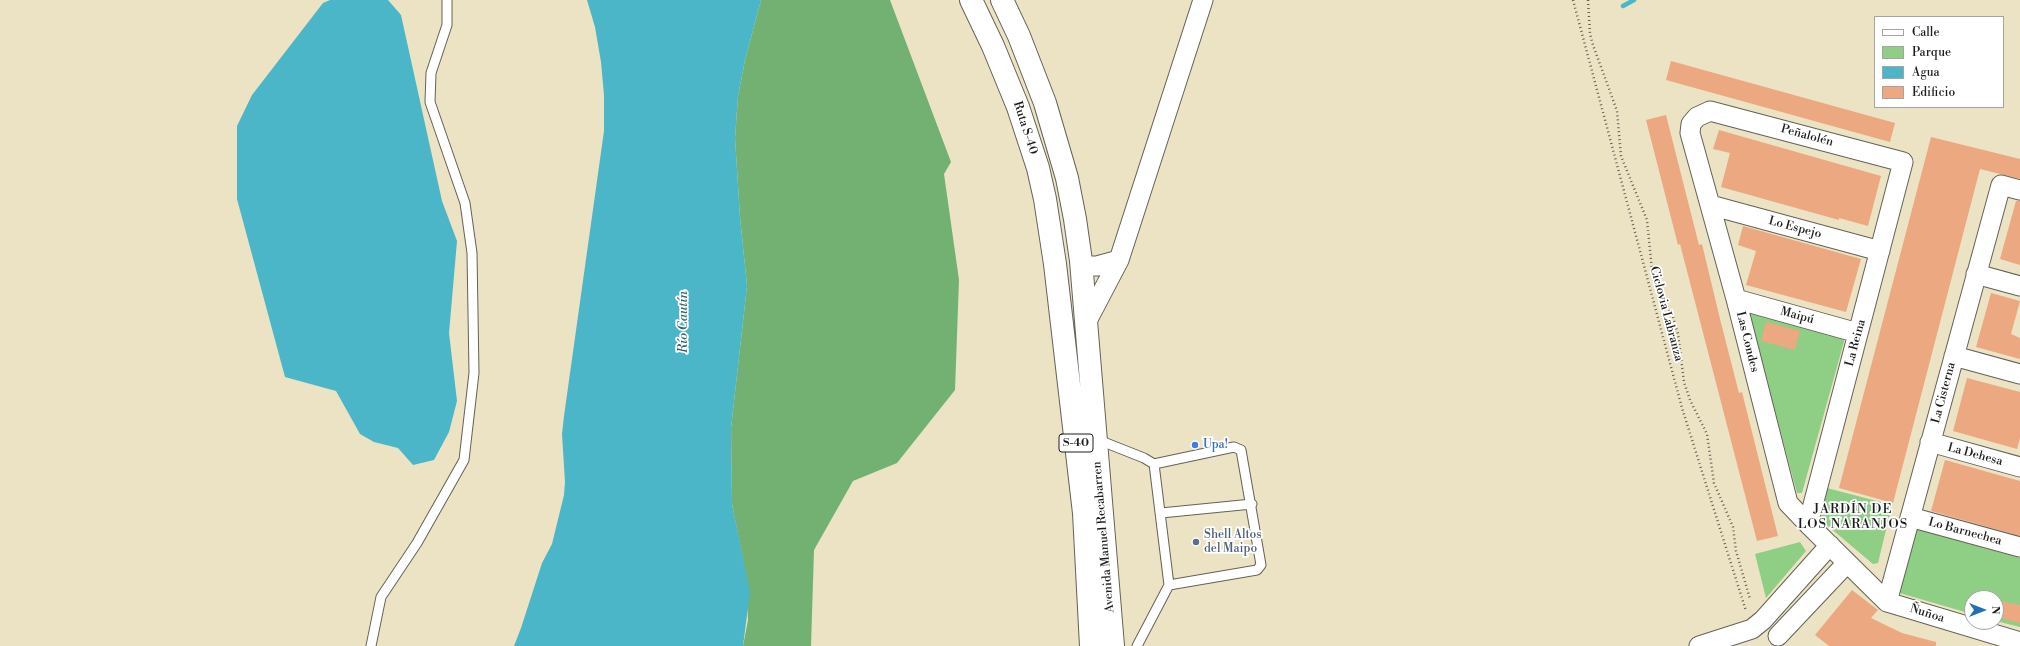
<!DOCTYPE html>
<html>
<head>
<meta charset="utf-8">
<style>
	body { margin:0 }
	#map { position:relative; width:2020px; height:646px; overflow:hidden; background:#ebe3c4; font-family:"Libre Bodoni",serif }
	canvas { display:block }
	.legend { position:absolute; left:1874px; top:16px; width:130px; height:92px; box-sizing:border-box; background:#fff; border:1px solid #a4a4a4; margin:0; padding:5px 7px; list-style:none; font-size:12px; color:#1c1c1c }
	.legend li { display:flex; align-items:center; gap:8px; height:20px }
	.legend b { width:20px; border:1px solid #a4a4a4 }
	.north { position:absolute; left:1964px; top:590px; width:40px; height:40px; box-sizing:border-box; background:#fff; border:1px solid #a4a4a4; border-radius:50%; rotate:90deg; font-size:11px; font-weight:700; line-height:16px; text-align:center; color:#1c1c1c }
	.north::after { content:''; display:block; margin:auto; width:14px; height:18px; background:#1f6fb2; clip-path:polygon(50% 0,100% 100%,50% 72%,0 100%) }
</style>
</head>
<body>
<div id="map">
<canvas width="2020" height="646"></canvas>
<ul class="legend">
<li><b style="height:5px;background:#fff"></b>Calle</li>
<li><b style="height:11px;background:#8fce85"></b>Parque</li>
<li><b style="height:11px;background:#4ab6c7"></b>Agua</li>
<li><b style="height:11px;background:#eca880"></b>Edificio</li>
</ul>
<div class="north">N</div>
</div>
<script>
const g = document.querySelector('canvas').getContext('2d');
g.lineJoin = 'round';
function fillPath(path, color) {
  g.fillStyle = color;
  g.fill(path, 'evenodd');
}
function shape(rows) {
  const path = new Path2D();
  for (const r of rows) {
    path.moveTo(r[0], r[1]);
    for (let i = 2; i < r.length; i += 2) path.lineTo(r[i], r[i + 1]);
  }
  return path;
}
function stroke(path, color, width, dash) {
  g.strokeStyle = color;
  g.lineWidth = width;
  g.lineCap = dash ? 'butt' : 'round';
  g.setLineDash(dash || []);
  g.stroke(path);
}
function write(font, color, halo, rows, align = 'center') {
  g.font = font + ' "Libre Bodoni",serif';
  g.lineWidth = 3.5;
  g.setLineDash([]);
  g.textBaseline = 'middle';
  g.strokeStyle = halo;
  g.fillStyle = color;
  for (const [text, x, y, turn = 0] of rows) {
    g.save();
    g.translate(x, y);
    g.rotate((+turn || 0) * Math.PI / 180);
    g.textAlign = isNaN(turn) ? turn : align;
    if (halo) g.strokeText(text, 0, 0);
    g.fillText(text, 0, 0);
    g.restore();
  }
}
fillPath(shape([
	[1748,312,1845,338,1802,493,1797,493],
	[1827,488,1892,505,1878,563,1873,564,1822,521,1821,513],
	[1915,528,2020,558,2020,627,1996,621,1996,598,1972,598,1972,614,1896,592],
	[1800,542,1806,551,1766,598,1755,554]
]), '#8fce85');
fillPath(shape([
	[761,0,890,0,951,162,944,174,959,280,955,390,897,463,853,481,814,550,811,646,743,646,748,620,746,575,732,504,731,428,747,286,740,217,735,138,738,96,745,60]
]), '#73b172');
fillPath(shape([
	[330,0,388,0,401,15,442,201,457,241,449,333,457,401,449,432,434,460,413,465,398,448,374,442,360,434,336,391,285,377,237,199,237,126,252,95,323,3],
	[587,0,761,0,745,60,738,96,735,138,740,217,747,286,731,428,732,504,750,592,743,646,514,646,521,628,542,563,552,544,564,495,565,482,562,434,564,416,604,131,604,95,601,62,595,27]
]), '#4ab6c7');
stroke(shape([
	[1623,6,1634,0]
]), '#4ab6c7', 4.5);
fillPath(shape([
	[1671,61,1895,123,1890,142,1666,80],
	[1666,115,1699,245,1702,244,1720,319,1739,393,1742,392,1778,536,1757,541,1680,244,1678,245,1646,120],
	[1719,130,1881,176,1868,226,1839,218,1839,220,1721,187,1730,153,1713,149],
	[1931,137,2020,159,2020,179,1980,169,1893,503,1839,488],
	[2016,201,2020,201,2020,265,2000,259],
	[1743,226,1861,259,1846,312,1746,285,1756,251,1738,245],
	[1991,293,2020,301,2011,334,2020,338,2020,359,1976,347],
	[1766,322,1800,331,1795,350,1761,341],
	[1967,378,2020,392,2020,438,2017,449,1953,431],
	[1945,460,2020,481,2020,536,1931,511],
	[1852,590,1878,610,1871,618,1902,633,1936,642,1936,646,1829,646,1815,635],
	[2001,601,2020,605,2020,623,1997,617]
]), '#eca880');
const service = shape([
	[1096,439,1144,458,1154,464,1169,585,1137,646],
	[1154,464,1234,447,1241,450,1261,565,1257,570,1169,585],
	[1161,513,1252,504],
	[371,646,381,597,417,543,464,460,474,373,472,253,465,203,430,102,431,73,447,25,447,0]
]);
const minor = shape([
	[1710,205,1880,251],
	[1081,261,1087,266,1097,266,1119,260],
	[1976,274,2020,286],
	[1736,299,1858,333],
	[1086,323,1119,260,1203,0],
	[1954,356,2020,374],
	[1930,442,2020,467],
	[1910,517,2020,547],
	[1808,524,1903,162,1710,111,1697,117,1691,124,1690,133,1736,299,1788,503,1808,524,1887,602,2020,642],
	[1887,602,2001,185,2020,190],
	[1778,636,1847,563],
	[1699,646,1752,629,1763,620,1830,545]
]);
const primary = shape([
	[971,0,993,46,1018,107,1038,168,1045,199,1055,264,1084,513,1091,646],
	[1002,0,1019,36,1045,103,1067,178,1075,219,1081,261,1113,646]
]);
stroke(service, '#646257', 11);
stroke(minor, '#646257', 21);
stroke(primary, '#646257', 24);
stroke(shape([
	[1573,0,1682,408,1746,611],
	[1588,0,1590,34,1593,45,1617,111,1621,156,1647,220,1652,270,1657,288,1673,317,1678,334,1684,382,1690,400,1707,434,1714,483,1733,527,1736,551,1750,599]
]), '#646257', 2.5, [1, 3]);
stroke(service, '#fff', 9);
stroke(minor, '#fff', 19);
stroke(primary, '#fff', 22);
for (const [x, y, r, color] of [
	[1195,445,4,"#3f7fe0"],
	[1196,542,4,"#5c6f8a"]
]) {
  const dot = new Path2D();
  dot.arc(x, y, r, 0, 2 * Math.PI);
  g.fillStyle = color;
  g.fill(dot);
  stroke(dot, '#fff', 1.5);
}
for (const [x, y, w] of [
	[1076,443,34]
]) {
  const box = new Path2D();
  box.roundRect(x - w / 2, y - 9, w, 18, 3);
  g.fillStyle = '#fff';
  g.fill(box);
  stroke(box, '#1c1c1c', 1);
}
write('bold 11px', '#1c1c1c', null, [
	["S-40",1076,443]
]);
write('12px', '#1c1c1c', '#fff', [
	["Ruta S-40",1025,128,72],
	["Peñalolén",1807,136,15],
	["Lo Espejo",1795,228,15],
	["Ciclovia Labranza",1666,314,75],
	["Maipú",1797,316,15],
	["Las Condes",1747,342,76],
	["La Reina",1856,343,-75],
	["La Cisterna",1944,393,-75],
	["La Dehesa",1975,455,15],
	["Lo Barnechea",1965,532,15],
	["Avenida Manuel Recabarren",1104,537,-95],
	["Ñuñoa",1927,614,17]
]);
write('12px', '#366cbe', '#fff', [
	["Upa!",1203,445]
], 'left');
write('12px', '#4e5e75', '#fff', [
	["Shell Altos",1204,535],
	["del Maipo",1204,549]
], 'left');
write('italic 13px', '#316169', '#fff', [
	["Río Cautín",684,322,-90]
]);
g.letterSpacing = '1px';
write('13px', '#1c1c1c', '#fff', [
	["JARDÍN DE",1853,510],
	["LOS NARANJOS",1853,525]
]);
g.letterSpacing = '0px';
</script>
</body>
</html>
